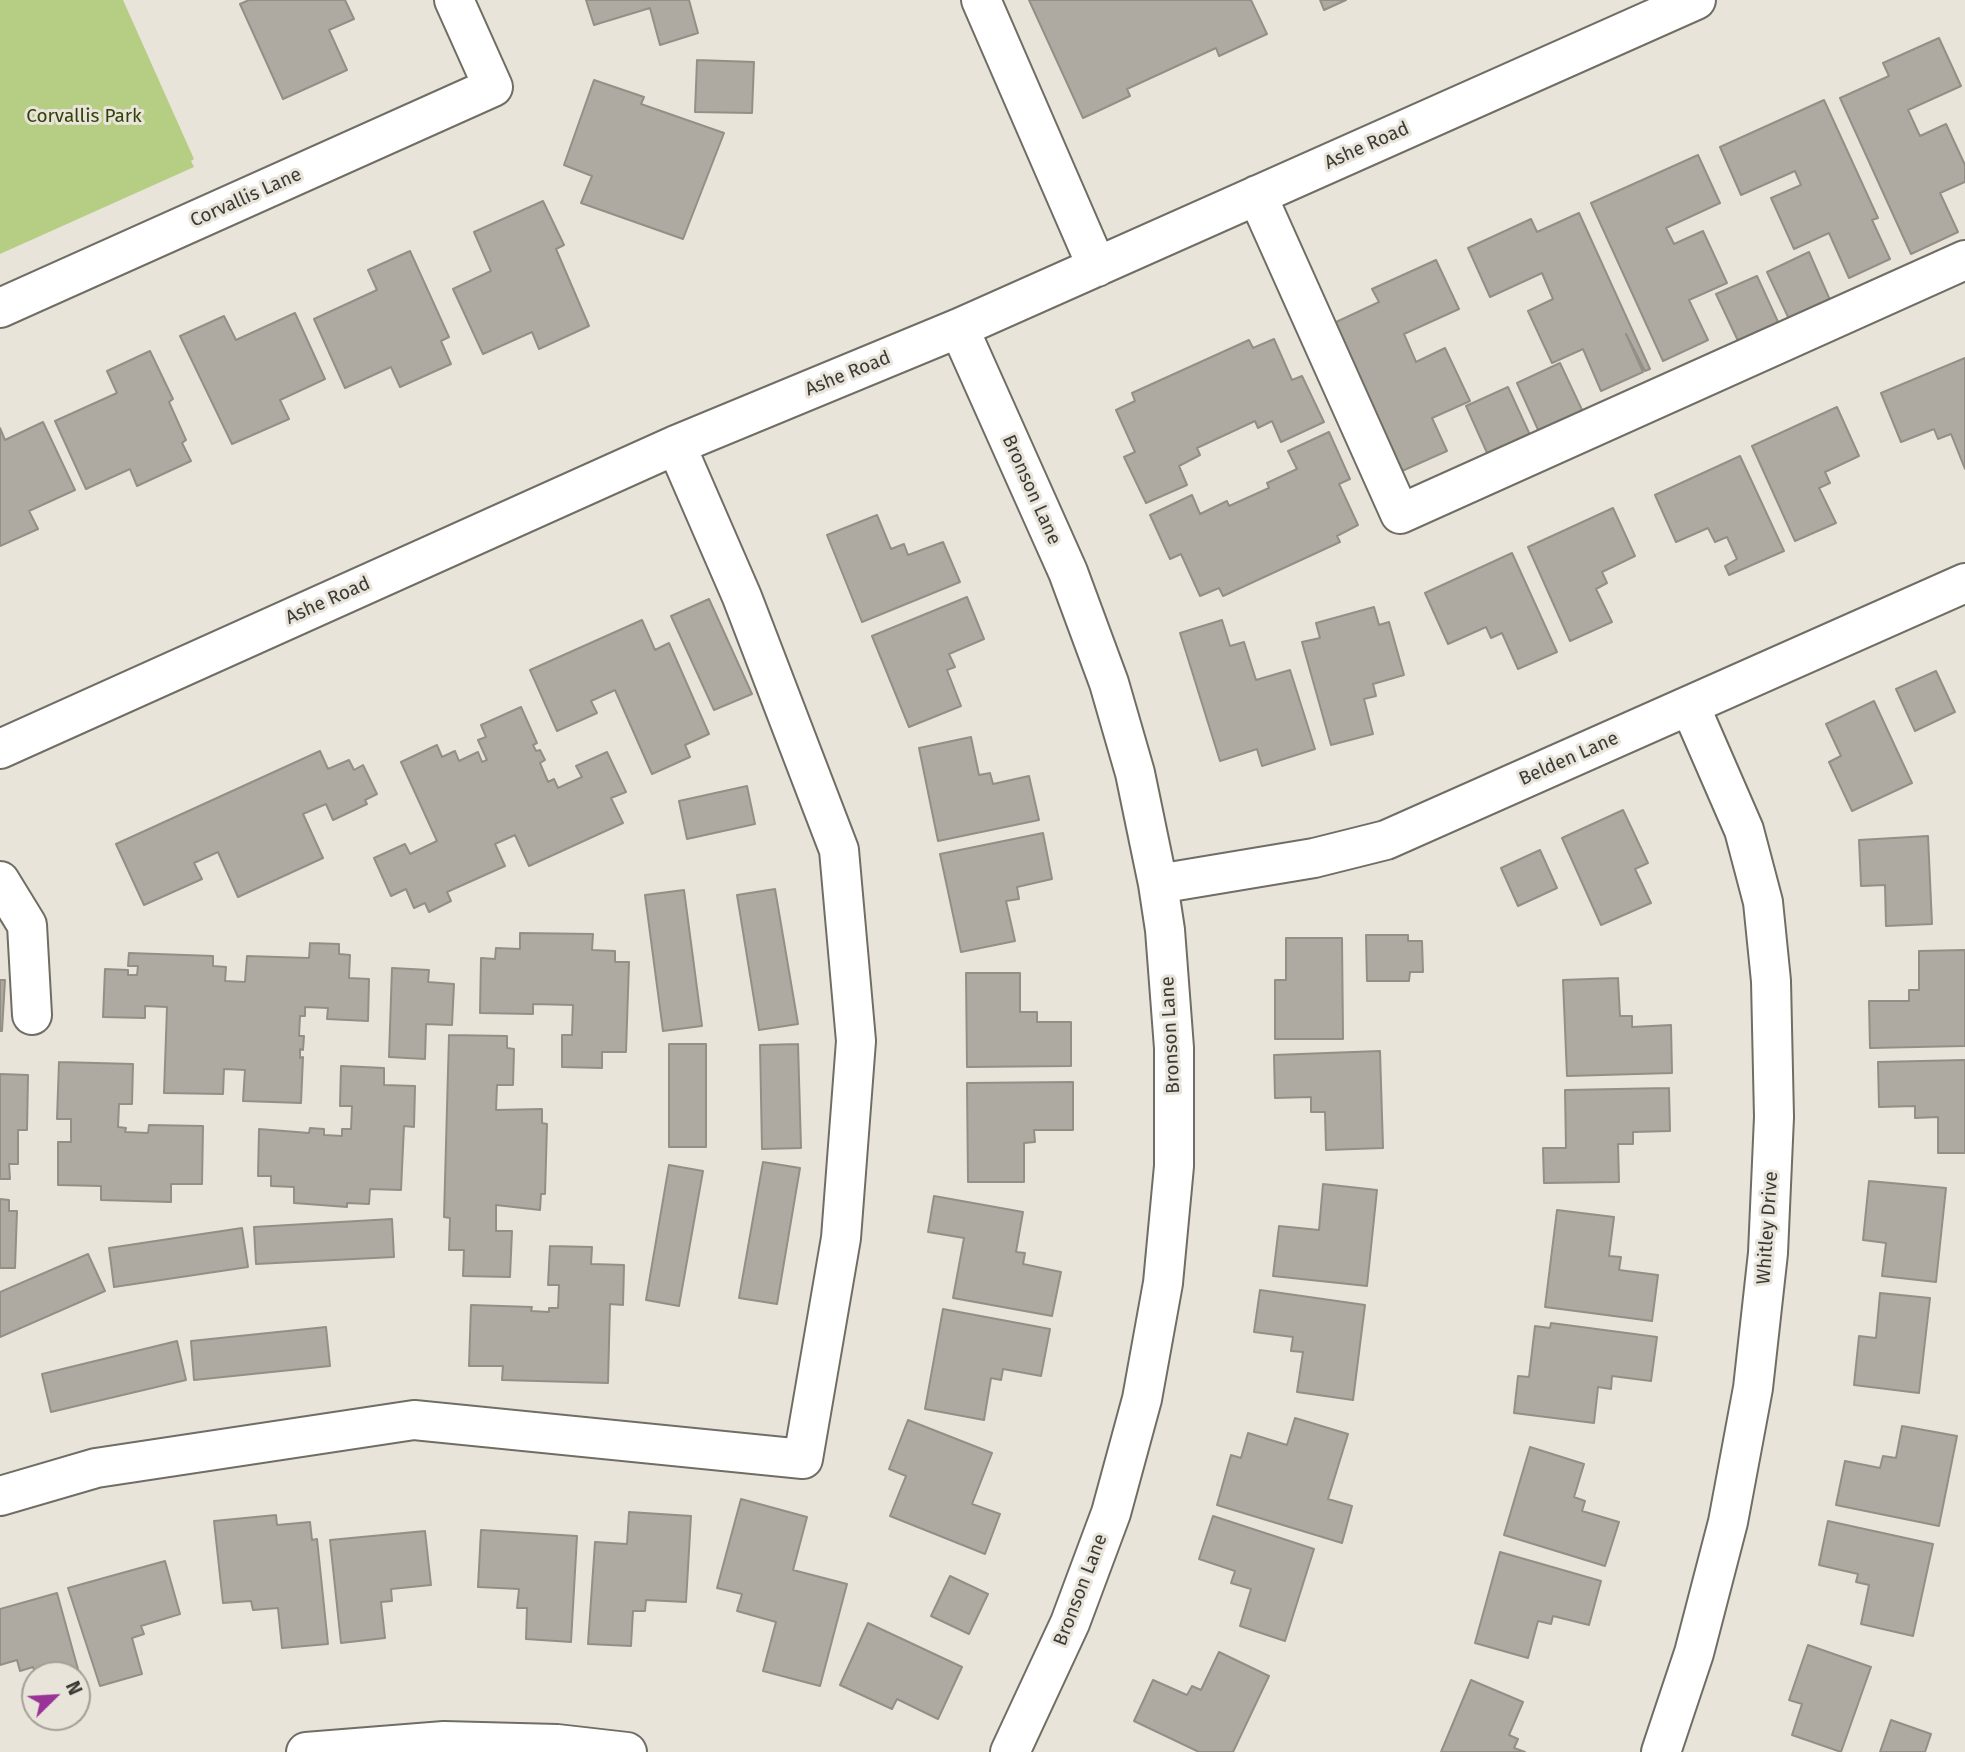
<!DOCTYPE html>
<html>
<head>
<meta charset="utf-8">
<style>
	body { margin:0 }
	#map { position:relative; width:1965px; height:1752px; overflow:hidden; background:#e8e4da; font-family:"Fira Sans",sans-serif }
	canvas { display:block }
	.north { position:absolute; left:21px; top:1661px; width:70px; height:70px; box-sizing:border-box; background:#e8e4da; border:2px solid #a3a098; border-radius:50%; rotate:66deg; font-size:19px; font-weight:700; line-height:28px; text-align:center; color:#3c3a36 }
	.north::after { content:''; display:block; margin:auto; width:24px; height:32px; background:#9a3397; clip-path:polygon(50% 0,100% 100%,50% 72%,0 100%) }
</style>
</head>
<body>
<div id="map">
<canvas width="1965" height="1752"></canvas>
<div class="north">N</div>
</div>
<script>
const g = document.querySelector('canvas').getContext('2d');
g.lineJoin = 'round';
function fillPath(path, color) {
  g.fillStyle = color;
  g.fill(path, 'evenodd');
}
function shape(rows) {
  const path = new Path2D();
  for (const r of rows) {
    path.moveTo(r[0], r[1]);
    for (let i = 2; i < r.length; i += 2) path.lineTo(r[i], r[i + 1]);
  }
  return path;
}
function stroke(path, color, width, dash) {
  g.strokeStyle = color;
  g.lineWidth = width;
  g.lineCap = dash ? 'butt' : 'round';
  g.setLineDash(dash || []);
  g.stroke(path);
}
function write(font, color, halo, rows, align = 'center') {
  g.font = font + ' "Fira Sans",sans-serif';
  g.lineWidth = 6;
  g.setLineDash([]);
  g.textBaseline = 'middle';
  g.strokeStyle = halo;
  g.fillStyle = color;
  for (const [text, x, y, turn = 0] of rows) {
    g.save();
    g.translate(x, y);
    g.rotate((+turn || 0) * Math.PI / 180);
    g.textAlign = isNaN(turn) ? turn : align;
    if (halo) g.strokeText(text, 0, 0);
    g.fillText(text, 0, 0);
    g.restore();
  }
}
fillPath(shape([
	[0,0,123,0,194,159,191,161,194,167,0,254]
]), '#b6ce84');
const building = shape([
	[249,0,345,0,354,19,329,30,347,70,283,99,240,4,249,0],
	[586,0,689,0,698,33,660,45,650,8,594,25,586,0],
	[1029,0,1251,0,1267,34,1219,56,1216,48,1127,89,1130,96,1083,118,1029,0],
	[1320,0,1346,0,1324,10,1320,0],
	[1939,38,1961,86,1908,110,1920,136,1946,124,1965,165,1965,182,1940,193,1958,232,1911,254,1840,98,1889,76,1883,63,1939,38],
	[697,60,754,62,752,113,695,112,697,60],
	[594,80,644,97,641,104,724,133,683,239,581,203,592,176,564,165,594,80],
	[1824,100,1878,218,1872,220,1890,259,1849,278,1829,233,1794,249,1771,198,1801,185,1795,171,1741,195,1720,147,1824,100],
	[1698,155,1720,203,1666,228,1674,244,1703,231,1727,283,1689,300,1708,340,1663,361,1591,203,1698,155],
	[543,201,564,245,556,249,589,326,539,349,532,332,483,354,453,289,491,271,474,232,543,201],
	[1579,213,1650,369,1645,371,1626,334,1643,372,1601,391,1583,349,1552,363,1528,311,1553,299,1542,273,1490,297,1468,248,1531,219,1537,232,1579,213],
	[410,251,449,337,441,341,451,364,400,387,391,367,345,388,314,319,377,290,368,270,410,251],
	[1809,252,1830,300,1789,319,1767,272,1809,252],
	[1436,260,1459,309,1404,334,1416,362,1445,348,1470,401,1432,418,1447,451,1402,471,1334,323,1379,302,1372,289,1436,260],
	[1757,276,1779,324,1739,343,1716,294,1757,276],
	[295,313,325,379,280,400,289,419,232,444,180,336,224,316,236,340,295,313],
	[1274,339,1292,380,1302,376,1324,422,1281,442,1272,421,1258,428,1255,421,1197,448,1200,455,1179,466,1187,485,1146,503,1124,457,1135,452,1116,410,1135,401,1132,393,1249,340,1253,348,1274,339],
	[150,351,173,399,169,402,186,440,182,443,191,461,137,486,130,469,86,489,55,421,117,393,107,371,150,351],
	[1965,358,1965,469,1951,434,1938,439,1934,429,1901,442,1881,393,1965,358],
	[1560,363,1583,412,1539,432,1517,383,1560,363],
	[1508,387,1530,435,1488,455,1466,406,1508,387],
	[1837,407,1859,456,1825,472,1830,483,1819,488,1836,523,1795,541,1752,446,1837,407],
	[43,422,75,490,29,511,38,529,0,546,0,428,5,440,43,422],
	[1329,432,1350,479,1339,484,1358,525,1337,536,1340,542,1223,596,1219,588,1200,596,1181,554,1170,559,1150,515,1192,495,1200,514,1227,501,1229,506,1269,488,1267,483,1297,469,1288,451,1329,432],
	[1740,456,1784,551,1729,575,1725,566,1737,559,1727,537,1715,542,1708,528,1676,542,1655,495,1740,456],
	[1613,508,1635,556,1602,572,1607,583,1596,589,1612,622,1570,641,1528,547,1613,508],
	[877,515,891,549,904,544,908,555,943,542,960,582,862,622,827,535,877,515],
	[1512,553,1557,652,1518,669,1502,633,1491,638,1486,627,1448,644,1425,593,1512,553],
	[967,597,984,639,949,654,955,667,947,670,961,706,909,727,872,636,967,597],
	[709,599,752,694,714,710,671,616,709,599],
	[1374,607,1379,625,1389,622,1404,675,1373,684,1376,696,1364,699,1373,734,1331,745,1302,642,1320,638,1316,623,1374,607],
	[642,620,655,650,669,643,709,734,685,745,690,757,652,774,615,690,591,701,597,713,557,731,530,670,642,620],
	[1222,620,1230,646,1244,642,1256,680,1290,670,1315,749,1262,766,1257,749,1220,761,1180,633,1222,620],
	[1936,671,1955,712,1915,731,1896,689,1936,671],
	[1874,701,1912,783,1852,811,1829,762,1841,756,1826,724,1874,701],
	[521,707,537,743,533,745,536,751,540,750,545,760,540,763,548,782,554,779,558,788,582,777,576,766,607,752,626,792,611,798,623,823,529,866,515,835,495,844,505,866,447,892,451,901,429,912,425,903,414,908,406,889,391,896,374,858,405,844,410,854,437,841,401,762,437,745,442,757,455,751,459,761,478,752,482,762,487,760,478,740,486,737,481,725,521,707],
	[971,737,979,775,990,773,993,784,1029,776,1039,820,938,841,919,748,971,737],
	[320,751,328,769,349,760,354,770,363,765,377,794,365,800,367,804,333,820,326,804,303,814,323,858,238,897,218,852,194,863,202,879,144,905,116,844,320,751],
	[747,786,755,824,687,839,679,801,747,786],
	[1623,810,1648,863,1635,869,1651,903,1601,925,1562,838,1623,810],
	[1043,833,1052,879,1017,887,1019,899,1006,901,1015,941,961,952,940,854,1043,833],
	[1928,836,1932,924,1886,926,1885,885,1861,886,1859,840,1928,836],
	[1540,850,1557,888,1518,906,1501,868,1540,850],
	[775,889,798,1024,759,1030,737,895,775,889],
	[684,890,702,1026,663,1031,645,895,684,890],
	[520,933,593,934,592,950,615,951,615,962,629,962,626,1052,602,1052,602,1068,562,1067,562,1035,572,1035,573,1005,533,1004,533,1014,480,1013,481,958,495,959,496,948,520,949,520,933],
	[1366,935,1408,935,1408,941,1422,941,1423,972,1410,972,1409,981,1367,981,1366,935],
	[1286,938,1342,938,1343,1039,1275,1039,1275,980,1286,980,1286,938],
	[310,943,339,944,339,954,350,955,349,978,369,979,368,1021,327,1019,328,1008,305,1007,305,1016,300,1016,299,1036,304,1036,303,1050,300,1049,300,1058,303,1057,301,1103,243,1101,245,1070,224,1069,223,1094,164,1093,167,1007,145,1006,145,1018,103,1017,105,969,128,970,128,975,137,975,138,966,128,966,129,953,213,956,213,966,226,967,225,981,245,982,247,956,309,958,310,943],
	[1965,950,1965,1046,1870,1048,1869,1001,1909,1001,1909,990,1919,990,1919,951,1965,950],
	[392,968,429,970,428,982,454,984,452,1025,426,1024,425,1059,389,1057,392,968],
	[966,973,1020,973,1020,1012,1037,1012,1037,1022,1071,1022,1071,1066,967,1067,966,973],
	[1618,978,1620,1016,1632,1016,1632,1027,1671,1025,1672,1073,1567,1076,1563,980,1618,978],
	[0,980,5,980,2,1031,0,1031,0,980],
	[449,1035,507,1036,507,1048,514,1049,513,1085,497,1085,496,1110,542,1109,542,1123,547,1124,545,1194,541,1194,540,1210,496,1205,496,1231,512,1231,510,1277,463,1276,464,1250,449,1250,450,1218,444,1217,449,1035],
	[669,1044,706,1044,706,1147,669,1147,669,1044],
	[798,1044,801,1148,762,1149,760,1045,798,1044],
	[1380,1051,1383,1148,1326,1150,1325,1112,1311,1112,1311,1097,1275,1098,1274,1055,1380,1051],
	[1965,1060,1965,1153,1938,1153,1938,1117,1915,1118,1915,1106,1879,1107,1878,1062,1965,1060],
	[59,1062,133,1064,132,1104,119,1104,118,1127,126,1128,125,1132,148,1133,149,1125,203,1126,202,1184,171,1184,171,1202,101,1200,101,1186,58,1185,58,1142,71,1142,71,1119,57,1119,59,1062],
	[341,1066,384,1068,384,1085,415,1086,414,1127,404,1126,401,1190,370,1189,369,1204,347,1203,347,1207,294,1203,294,1187,271,1186,271,1176,258,1176,259,1129,309,1133,310,1128,324,1129,324,1135,342,1136,342,1129,351,1129,352,1106,340,1106,341,1066],
	[0,1074,28,1075,27,1130,18,1130,18,1164,9,1164,10,1179,0,1179,0,1074],
	[1073,1082,1073,1130,1034,1130,1035,1142,1024,1143,1024,1182,968,1182,967,1083,1073,1082],
	[1669,1088,1670,1131,1633,1132,1633,1144,1618,1144,1619,1182,1544,1183,1543,1148,1566,1148,1565,1090,1669,1088],
	[763,1162,800,1168,777,1304,739,1298,763,1162],
	[669,1165,703,1171,679,1306,646,1300,669,1165],
	[1869,1181,1946,1188,1936,1282,1882,1276,1886,1243,1863,1240,1869,1181],
	[1323,1184,1377,1190,1367,1286,1273,1276,1279,1226,1319,1230,1323,1184],
	[934,1196,1023,1212,1016,1252,1025,1253,1023,1264,1061,1272,1052,1316,953,1298,964,1238,928,1232,934,1196],
	[0,1199,9,1200,9,1211,17,1211,15,1268,0,1268,0,1199],
	[1557,1210,1614,1217,1609,1256,1621,1257,1619,1270,1658,1275,1652,1321,1545,1307,1557,1210],
	[392,1219,394,1257,256,1264,254,1227,392,1219],
	[242,1228,248,1267,114,1287,109,1248,242,1228],
	[550,1246,592,1247,591,1264,624,1265,623,1305,610,1304,608,1383,502,1380,503,1366,469,1366,471,1305,532,1307,531,1311,549,1312,549,1308,558,1308,559,1285,548,1285,550,1246],
	[88,1254,105,1291,0,1337,0,1292,88,1254],
	[1260,1290,1365,1305,1353,1400,1297,1392,1303,1352,1291,1351,1293,1337,1254,1332,1260,1290],
	[1880,1293,1930,1298,1919,1393,1854,1385,1859,1336,1876,1338,1880,1293],
	[943,1309,1050,1329,1041,1376,1003,1369,1001,1380,991,1378,984,1420,925,1409,943,1309],
	[1551,1323,1657,1337,1651,1381,1612,1376,1611,1389,1598,1387,1594,1423,1514,1413,1518,1376,1529,1377,1535,1326,1550,1328,1551,1323],
	[326,1327,330,1366,194,1380,191,1341,326,1327],
	[177,1341,186,1380,51,1412,42,1374,177,1341],
	[1295,1418,1348,1434,1328,1499,1352,1506,1342,1543,1217,1505,1231,1455,1241,1458,1248,1433,1287,1445,1295,1418],
	[908,1420,992,1453,972,1504,1000,1514,985,1554,890,1516,906,1476,889,1469,908,1420],
	[1902,1426,1957,1436,1939,1526,1836,1505,1845,1461,1880,1468,1883,1456,1896,1458,1902,1426],
	[1530,1447,1584,1464,1574,1497,1585,1501,1582,1511,1619,1522,1605,1566,1504,1535,1530,1447],
	[741,1499,807,1517,793,1570,847,1584,820,1686,763,1671,776,1622,737,1611,742,1594,717,1588,741,1499],
	[629,1512,691,1516,686,1602,646,1600,645,1611,633,1611,631,1646,588,1644,595,1542,627,1544,629,1512],
	[276,1515,277,1525,310,1522,312,1540,317,1539,328,1644,282,1648,278,1608,253,1610,251,1601,223,1603,214,1521,276,1515],
	[1213,1516,1314,1549,1285,1641,1240,1626,1251,1589,1231,1583,1235,1571,1199,1559,1213,1516],
	[1828,1521,1933,1544,1913,1636,1861,1624,1869,1585,1856,1582,1858,1574,1819,1565,1828,1521],
	[481,1530,577,1536,571,1642,526,1639,527,1608,517,1608,519,1589,478,1587,481,1530],
	[425,1531,431,1585,391,1589,392,1601,381,1602,385,1638,341,1643,330,1540,425,1531],
	[1500,1552,1601,1581,1589,1625,1553,1616,1551,1624,1538,1621,1528,1658,1475,1643,1500,1552],
	[165,1561,180,1614,141,1626,144,1634,132,1638,142,1674,100,1686,68,1588,165,1561],
	[950,1576,988,1594,969,1634,931,1616,950,1576],
	[57,1593,84,1691,77,1693,77,1675,36,1675,33,1667,20,1671,17,1660,0,1665,0,1609,57,1593],
	[868,1623,962,1667,938,1719,897,1699,892,1709,840,1685,868,1623],
	[1808,1645,1871,1667,1841,1752,1792,1735,1802,1704,1789,1700,1808,1645],
	[1219,1652,1269,1676,1233,1752,1199,1752,1134,1721,1153,1680,1187,1695,1192,1686,1201,1690,1219,1652],
	[1471,1680,1523,1702,1509,1735,1518,1739,1514,1748,1525,1752,1441,1752,1471,1680],
	[1891,1720,1931,1734,1925,1752,1880,1752,1891,1720]
]);
fillPath(building, '#aeaaa1');
stroke(building, '#938f86', 2);
const minor = shape([
	[981,0,1097,267],
	[1257,195,1400,514,1965,260],
	[0,308,493,87,454,0],
	[959,328,1068,572,1109,683,1135,773,1158,884,1165,930,1174,1048,1174,1166,1163,1283,1142,1399,1111,1513,1070,1623,1010,1752],
	[0,749,676,445,959,328,1696,0],
	[0,881,27,925,32,1015],
	[1158,884,1314,858,1386,840,1965,583],
	[0,1496,96,1468,414,1420,803,1459,841,1238,856,1041,839,850,742,597,676,445],
	[306,1752,444,1741,557,1744,627,1752],
	[1661,1752,1694,1653,1728,1522,1753,1388,1768,1253,1774,1117,1771,981,1763,902,1744,830,1690,706]
]);
stroke(minor, '#706d64', 42);
stroke(minor, '#fff', 38);
write('19px', '#334109', '#e8e4da', [
	["Corvallis Park",84,117]
]);
write('19px', '#3c3a36', '#e8e4da', [
	["Ashe Road",1367,146,-24],
	["Corvallis Lane",246,198,-24],
	["Ashe Road",848,374,-22],
	["Bronson Lane",1031,490,66],
	["Ashe Road",328,601,-24],
	["Belden Lane",1569,759,-24],
	["Bronson Lane",1171,1035,-93],
	["Whitley Drive",1768,1228,-86],
	["Bronson Lane",1081,1590,-69]
]);
</script>
</body>
</html>
